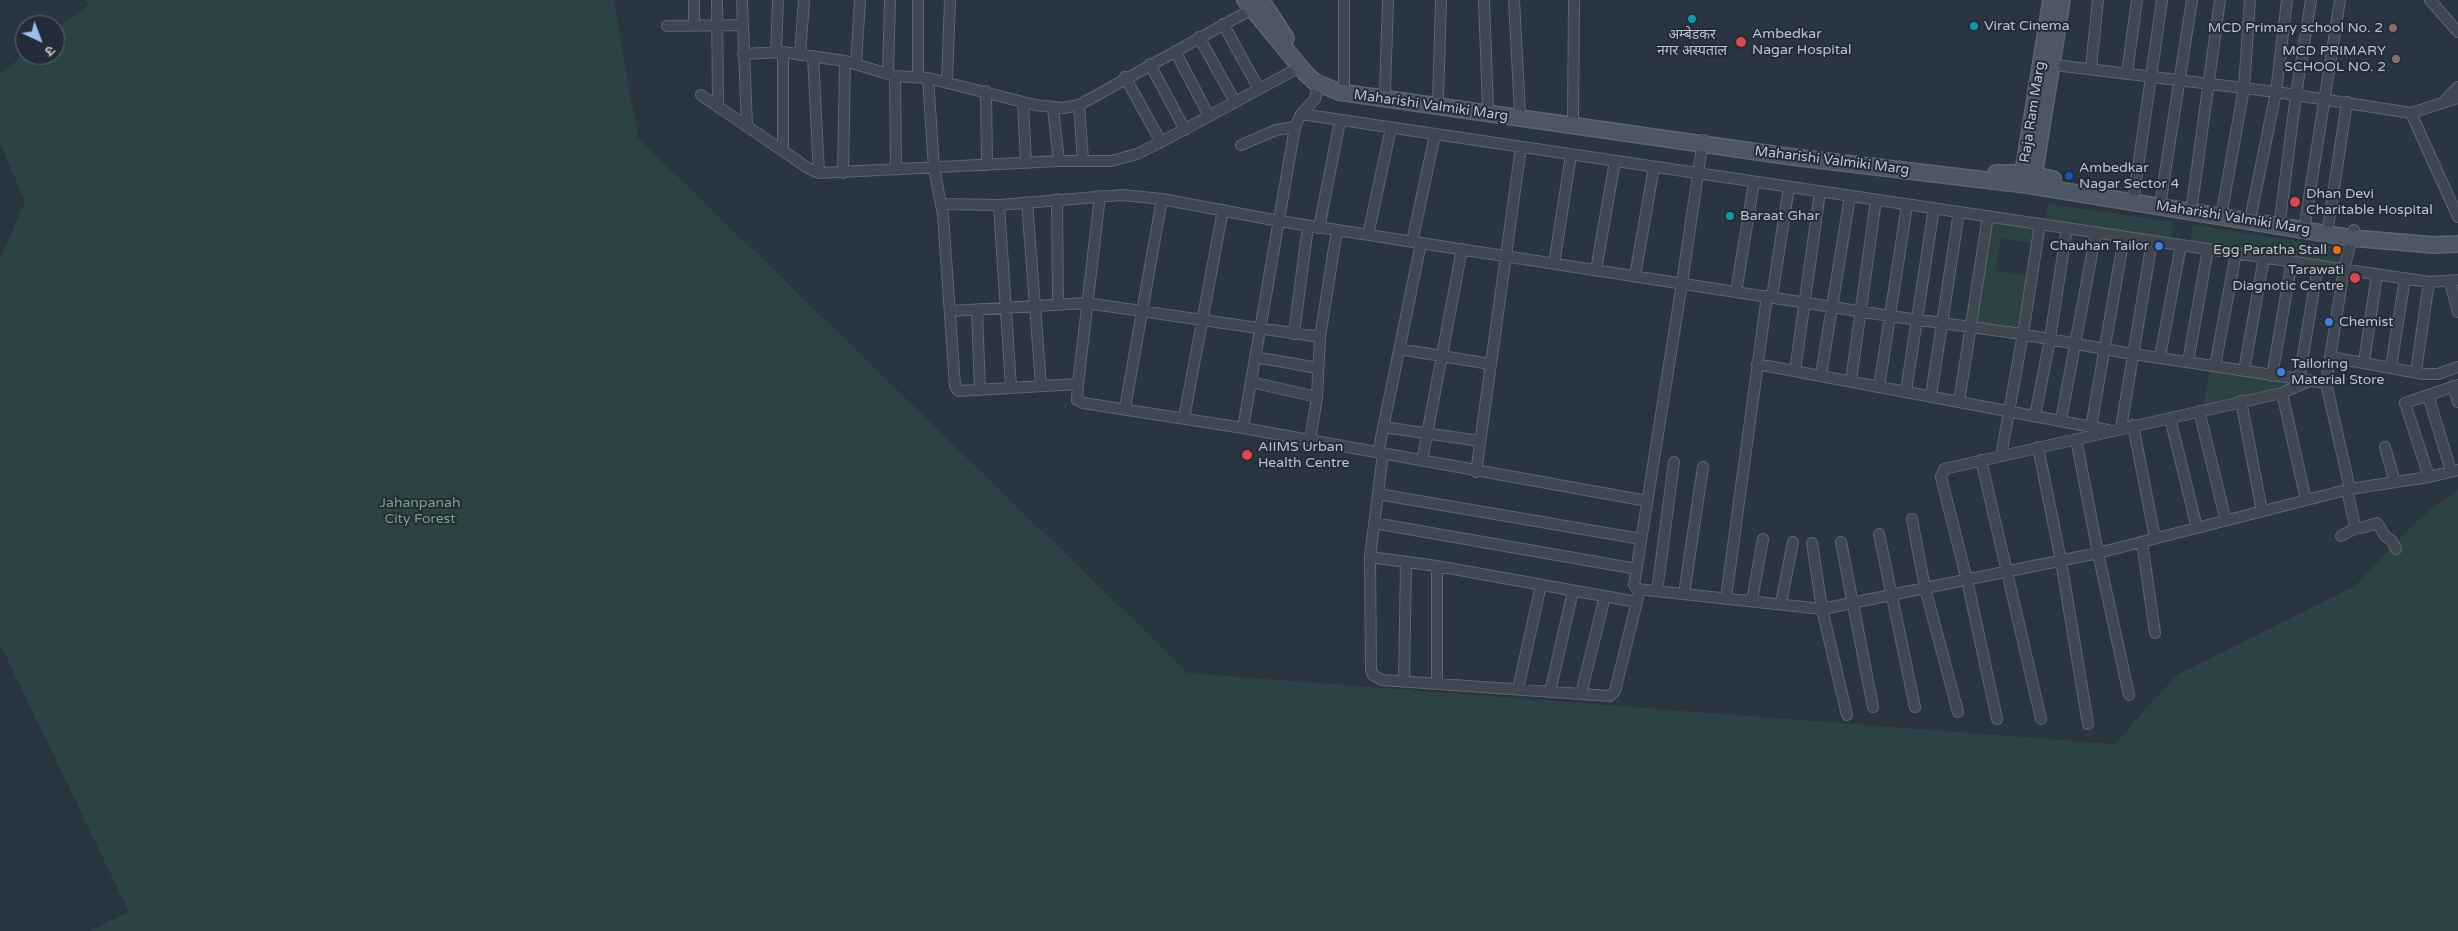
<!DOCTYPE html>
<html>
<head>
<meta charset="utf-8">
<style>
	body { margin:0 }
	#map { position:relative; width:2458px; height:931px; overflow:hidden; background:#2a3542; font-family:"Varela Round","Noto Sans Devanagari",sans-serif }
	canvas { display:block }
	.north { position:absolute; left:15px; top:15px; width:50px; height:50px; box-sizing:border-box; background:#232c37; border:1px solid #606872; border-radius:50%; rotate:137deg; font-size:14px; font-weight:700; line-height:20px; text-align:center; color:#bcc2cb }
	.north::after { content:''; display:block; margin:auto; width:18px; height:22px; background:#9dbeef; clip-path:polygon(50% 0,100% 100%,50% 72%,0 100%) }
</style>
</head>
<body>
<div id="map">
<canvas width="2458" height="931"></canvas>
<div class="north">उ</div>
</div>
<script>
const g = document.querySelector('canvas').getContext('2d');
g.lineJoin = 'round';
function fillPath(path, color) {
  g.fillStyle = color;
  g.fill(path, 'evenodd');
}
function shape(rows) {
  const path = new Path2D();
  for (const r of rows) {
    path.moveTo(r[0], r[1]);
    for (let i = 2; i < r.length; i += 2) path.lineTo(r[i], r[i + 1]);
  }
  return path;
}
function stroke(path, color, width, dash) {
  g.strokeStyle = color;
  g.lineWidth = width;
  g.lineCap = dash ? 'butt' : 'round';
  g.setLineDash(dash || []);
  g.stroke(path);
}
function write(font, color, halo, rows, align = 'center') {
  g.font = font + ' "Varela Round","Noto Sans Devanagari",sans-serif';
  g.lineWidth = 4;
  g.setLineDash([]);
  g.textBaseline = 'middle';
  g.strokeStyle = halo;
  g.fillStyle = color;
  for (const [text, x, y, turn = 0] of rows) {
    g.save();
    g.translate(x, y);
    g.rotate((+turn || 0) * Math.PI / 180);
    g.textAlign = isNaN(turn) ? turn : align;
    if (halo) g.strokeText(text, 0, 0);
    g.fillText(text, 0, 0);
    g.restore();
  }
}
fillPath(shape([
	[85,0,614,0,638,138,1188,673,2114,744,2177,675,2355,586,2418,519,2458,490,2458,931,89,931,129,912,0,644,0,259,25,202,0,143,0,74,25,54,55,55,55,31,88,5],
	[2048,204,2173,222,2171,242,2046,223],
	[1990,219,2037,226,2035,244,2001,238,1996,270,2031,276,2022,332,1973,326],
	[2193,225,2348,249,2343,267,2190,244],
	[2210,368,2301,383,2294,387,2203,407]
]), '#2d4244');
const street = shape([
	[694,0,694,25],
	[717,0,718,107],
	[742,0,747,125],
	[918,0,918,77],
	[1484,0,1488,108],
	[1514,0,1520,113],
	[2430,0,2458,32],
	[1223,24,1259,89],
	[667,26,742,25],
	[1199,37,1235,102],
	[1175,51,1209,116],
	[776,52,778,0],
	[783,52,783,150],
	[743,54,783,52,845,61,895,76,928,78,1035,105,1063,108,1079,105,1252,9],
	[800,55,804,0],
	[813,56,819,173],
	[856,64,860,0],
	[1150,64,1185,130],
	[2047,64,2276,92,2411,113,2458,98],
	[2091,68,2098,0],
	[2127,73,2137,0],
	[888,74,890,0],
	[895,76,896,170],
	[1125,77,1161,142],
	[928,78,934,168,943,215,955,386,958,391,1078,384,1077,400,1083,403,1243,428,1647,501],
	[947,82,950,0],
	[1344,85,1344,0],
	[986,91,987,165],
	[1385,92,1388,0],
	[701,95,808,168,819,173,1059,161,1111,161,1137,154,1161,142,1300,67],
	[1438,100,1441,0],
	[2445,100,2458,87],
	[1023,102,1026,162],
	[1079,105,1083,160],
	[1053,109,1059,161],
	[2411,113,2458,217],
	[1301,114,2429,282,2458,280],
	[1573,121,1574,0],
	[1703,140,1682,283,1634,585,1637,589,1822,609,2098,553,2350,489,2429,477,2458,470],
	[1241,145,1276,130,1295,127],
	[843,173,845,61],
	[2134,195,2162,0],
	[1057,199,1058,305],
	[2161,199,2192,0],
	[1027,202,1041,385],
	[942,204,999,205,1122,195,1162,199,1279,221,1890,316,2015,333,2133,354,2326,383],
	[999,205,1011,387],
	[2192,205,2220,0],
	[2222,211,2244,88,2250,0],
	[2251,215,2276,92,2287,0],
	[2280,220,2296,95,2311,0],
	[2305,224,2340,0],
	[1319,228,1340,121],
	[2327,234,2347,102],
	[1368,235,1391,128],
	[1412,242,1435,135],
	[1554,264,1571,155],
	[1596,270,1615,161],
	[1635,276,1654,167],
	[2450,282,2458,312],
	[1736,292,1754,182],
	[1772,297,1789,187],
	[977,310,980,390],
	[951,311,1086,303,1320,337],
	[1294,334,1308,226],
	[1399,349,1490,364],
	[1255,357,1318,368],
	[2160,357,2181,245],
	[2330,357,2424,374,2438,374,2458,367],
	[2188,362,2208,249],
	[2364,362,2377,274],
	[1757,364,2108,430],
	[2215,366,2236,253],
	[2391,367,2405,278],
	[1795,371,1820,192],
	[2244,371,2264,257],
	[2416,371,2429,282],
	[1821,375,1850,196],
	[2272,376,2292,261],
	[2299,380,2318,265],
	[1851,381,1876,200],
	[1251,382,1317,397],
	[1078,384,1100,196],
	[2453,386,2458,402],
	[1879,387,1907,205],
	[1906,391,1934,208],
	[2282,393,2306,500],
	[2428,395,2451,471],
	[1931,396,1959,212],
	[2241,401,2262,511],
	[1959,402,1988,216],
	[1125,408,1162,199],
	[2199,411,2226,521],
	[2035,416,2050,339,2067,228],
	[1184,418,1223,210],
	[2170,418,2197,528],
	[2061,420,2096,232],
	[2133,425,2155,538],
	[1383,427,1480,441],
	[2091,427,2124,237],
	[1243,428,1295,127,1301,114,1315,99,1319,80],
	[2121,428,2152,241],
	[2076,439,2098,553,2129,695],
	[1310,440,1317,397,1320,337,1337,230],
	[2038,447,2061,561,2088,724],
	[2385,447,2395,482],
	[1378,453,1421,243],
	[1383,454,1370,557,1437,566,1637,602],
	[2001,456,2023,334,2040,224],
	[1981,460,2041,719],
	[1422,461,1462,249],
	[1476,472,1521,147],
	[2429,477,2405,403,2458,385],
	[2350,489,2326,383,2344,269,2354,230],
	[2347,490,2355,526,2361,528,2377,523,2386,537,2392,541,2396,549],
	[1378,494,1641,539],
	[1912,519,1925,588,1958,712],
	[1374,523,1637,569],
	[1879,534,1915,707],
	[2341,536,2356,528],
	[1841,542,1873,707],
	[2142,542,2155,633],
	[1812,543,1822,609,1847,715],
	[1370,557,1371,669,1373,675,1382,680,1610,696,1615,691,1640,589],
	[1657,591,1674,462],
	[1684,594,1703,467],
	[1726,598,1767,296],
	[1752,600,1763,539],
	[1781,603,1793,542],
	[1404,682,1406,562],
	[1437,684,1437,566],
	[1518,689,1541,585],
	[1550,692,1573,591],
	[1581,694,1605,596],
	[1997,719,1967,580,1941,477,1944,469,2282,393,2307,382]
]);
const secondary = shape([
	[1245,0,1306,74,1315,82,1339,92,1793,157,2027,185,2352,238,2434,245,2458,244],
	[1261,0,1286,38],
	[1996,173,2023,173,2053,179],
	[2026,181,2023,173,2051,0],
	[2028,183,2034,175,2062,0]
]);
stroke(street, '#5d656f', 12);
stroke(secondary, '#5d656f', 18);
stroke(street, '#3e4752', 10);
stroke(secondary, '#4d5664', 15);
for (const [x, y, r, color] of [
	[1692,19,5,"#0f9aa8"],
	[1974,26,5,"#0f9aa8"],
	[2393,28,5,"#8d6e63"],
	[1741,42,6,"#e0444e"],
	[2396,59,5,"#8d6e63"],
	[2069,176,5,"#1a4fb4"],
	[2295,202,6,"#e0444e"],
	[1730,216,5,"#0f9aa8"],
	[2159,246,5,"#3f7fe0"],
	[2337,250,5,"#e8710a"],
	[2355,278,6,"#e0444e"],
	[2329,322,5,"#3f7fe0"],
	[2281,372,5,"#3f7fe0"],
	[1247,455,6,"#e0444e"]
]) {
  const dot = new Path2D();
  dot.arc(x, y, r, 0, 2 * Math.PI);
  g.fillStyle = color;
  g.fill(dot);
  stroke(dot, '#232c37', 2);
}
write('14px', '#bcc2cb', '#232c37', [
	["Virat Cinema",1984,26],
	["MCD Primary school No. 2",2383,28,"right"],
	["Ambedkar",1752,34],
	["Nagar Hospital",1752,50],
	["अम्बेडकर",1692,35,"center"],
	["नगर अस्पताल",1692,51,"center"],
	["MCD PRIMARY",2386,51,"right"],
	["SCHOOL NO. 2",2386,67,"right"],
	["Ambedkar",2079,168],
	["Nagar Sector 4",2079,184],
	["Dhan Devi",2306,194],
	["Charitable Hospital",2306,210],
	["Baraat Ghar",1740,216],
	["Chauhan Tailor",2149,246,"right"],
	["Egg Paratha Stall",2327,250,"right"],
	["Tarawati",2344,270,"right"],
	["Diagnotic Centre",2344,286,"right"],
	["Chemist",2339,322],
	["Tailoring",2291,364],
	["Material Store",2291,380],
	["AIIMS Urban",1258,447],
	["Health Centre",1258,463]
], 'left');
write('14px', '#bcc2cb', '#232c37', [
	["Maharishi Valmiki Marg",1431,106,8],
	["Raja Ram Marg",2033,112,-81],
	["Maharishi Valmiki Marg",1832,161,7],
	["Maharishi Valmiki Marg",2233,218,9]
]);
write('14px', '#7c9f84', '#232c37', [
	["Jahanpanah",420,503],
	["City Forest",420,519]
]);
</script>
</body>
</html>
